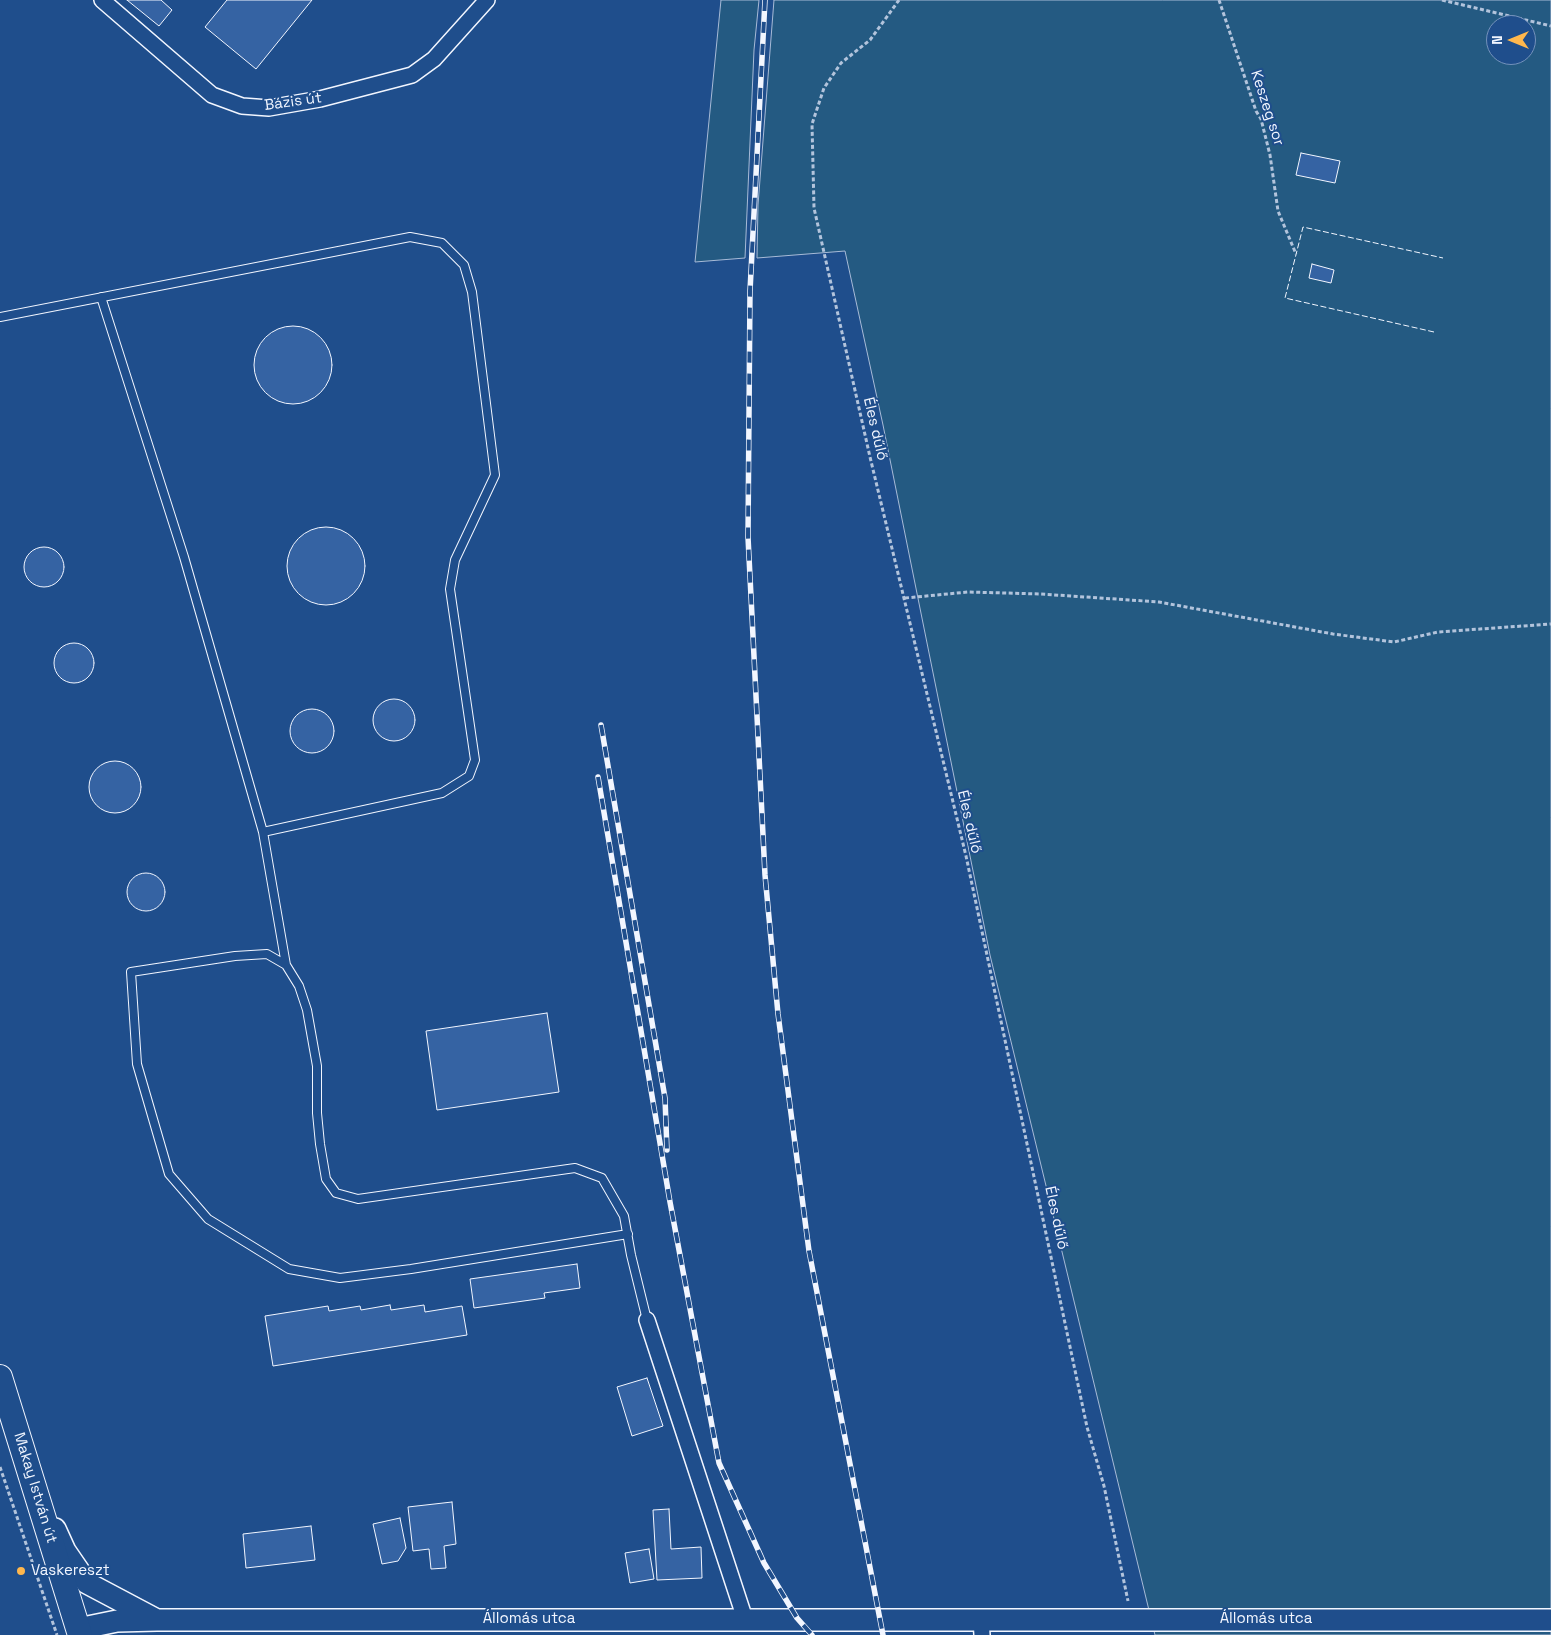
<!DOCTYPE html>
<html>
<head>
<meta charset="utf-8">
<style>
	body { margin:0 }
	#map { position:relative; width:1551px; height:1635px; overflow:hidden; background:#1f4e8c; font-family:"Space Grotesk",sans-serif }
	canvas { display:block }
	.north { position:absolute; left:1486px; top:15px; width:50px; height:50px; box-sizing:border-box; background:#1f4e8c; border:1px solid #7391ba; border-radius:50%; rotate:270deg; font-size:14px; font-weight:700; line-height:20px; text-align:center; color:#f2f6ff }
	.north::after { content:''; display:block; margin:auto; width:18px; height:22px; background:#ffb74d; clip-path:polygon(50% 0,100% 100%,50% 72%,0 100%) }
</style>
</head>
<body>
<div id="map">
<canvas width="1551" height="1635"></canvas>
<div class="north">N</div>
</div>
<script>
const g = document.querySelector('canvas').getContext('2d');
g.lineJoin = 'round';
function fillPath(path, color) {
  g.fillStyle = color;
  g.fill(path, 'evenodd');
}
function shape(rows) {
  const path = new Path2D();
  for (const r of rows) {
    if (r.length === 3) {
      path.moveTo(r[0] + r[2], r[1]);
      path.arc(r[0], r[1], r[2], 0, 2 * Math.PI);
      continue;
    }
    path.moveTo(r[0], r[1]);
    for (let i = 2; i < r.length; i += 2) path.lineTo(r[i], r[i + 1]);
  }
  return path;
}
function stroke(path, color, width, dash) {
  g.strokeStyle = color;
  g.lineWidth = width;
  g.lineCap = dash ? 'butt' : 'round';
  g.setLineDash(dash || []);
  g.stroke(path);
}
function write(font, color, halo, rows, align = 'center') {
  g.font = font + ' "Space Grotesk",sans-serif';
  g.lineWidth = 4;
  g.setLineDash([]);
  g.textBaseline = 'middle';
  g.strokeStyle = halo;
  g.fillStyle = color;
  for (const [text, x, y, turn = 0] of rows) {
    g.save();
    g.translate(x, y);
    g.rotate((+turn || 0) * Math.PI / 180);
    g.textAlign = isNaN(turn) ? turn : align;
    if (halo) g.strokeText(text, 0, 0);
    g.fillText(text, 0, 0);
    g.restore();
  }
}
const green = shape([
	[721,0,759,0,754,50,745,258,695,262,721,0],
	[774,0,1551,0,1551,1635,1155,1635,990,955,883,425,845,251,757,258,758,205,774,0],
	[1496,25,1526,25,1526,55,1496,55,1496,25]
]);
fillPath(green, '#245a82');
stroke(green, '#a8bbd7', 1);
const building = shape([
	[127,0,161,0,172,10,159,26,127,0],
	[227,0,312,0,256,69,205,27,227,0],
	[1301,153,1340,161,1335,183,1296,175,1301,153],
	[1312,264,1334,270,1331,283,1309,278,1312,264],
	[293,365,39],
	[326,566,39],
	[44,567,20],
	[74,663,20],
	[394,720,21],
	[312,731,22],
	[115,787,26],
	[146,892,19],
	[547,1013,559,1092,437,1110,426,1031,547,1013],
	[577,1264,580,1288,544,1293,545,1298,474,1308,470,1279,577,1264],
	[390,1305,391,1310,424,1305,425,1312,462,1306,467,1335,273,1366,265,1316,328,1306,329,1311,360,1306,361,1310,390,1305],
	[647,1378,663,1426,632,1436,617,1387,647,1378],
	[452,1502,456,1544,444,1546,446,1568,431,1569,429,1549,413,1551,408,1507,452,1502],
	[669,1509,671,1549,701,1547,702,1578,657,1580,653,1510,669,1509],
	[400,1518,406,1548,398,1561,382,1564,373,1524,400,1518],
	[311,1526,315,1560,246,1568,243,1534,311,1526],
	[649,1549,654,1579,630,1583,625,1553,649,1549]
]);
fillPath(building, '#3563a3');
stroke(building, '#f2f6ff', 1);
const lane = shape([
	[101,297,184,557,263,832],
	[0,317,410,237,442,243,464,265,472,292,495,475,455,560,450,589,475,760,469,776,442,793,263,832,286,965,299,986,307,1010,317,1066,317,1113,320,1144,326,1179,336,1193,358,1199,575,1168,602,1178,624,1216,631,1255,647,1320],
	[286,965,267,954,235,956,131,972,137,1064,169,1174,208,1219,289,1269,340,1278,411,1269,628,1234]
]);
const street = shape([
	[102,0,212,95,242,106,269,108,320,99,412,75,434,59,487,0],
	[647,1320,745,1619],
	[981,1618,982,1635]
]);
const secondary = shape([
	[55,1529,65,1551,87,1583,155,1619],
	[78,1629,117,1621,157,1620,1551,1620]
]);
const primary = shape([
	[0,1377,80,1635]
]);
stroke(lane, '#f2f6ff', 10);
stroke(street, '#f2f6ff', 18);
stroke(secondary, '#f2f6ff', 24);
stroke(primary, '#f2f6ff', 26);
stroke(shape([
	[899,0,870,40,841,63,824,88,812,124,814,208,870,457,966,856,1087,1427,1104,1486,1128,1601],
	[1219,0,1256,111,1261,119,1270,155,1278,211,1296,254],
	[1442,0,1551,26],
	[905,598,968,592,1041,594,1159,602,1333,634,1394,642,1438,632,1551,624],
	[0,1467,57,1635]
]), '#b3c4dc', 3, [4, 2.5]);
stroke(lane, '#1f4e8c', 8);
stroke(street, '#1f4e8c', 15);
stroke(secondary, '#1f4e8c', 21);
stroke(primary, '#1f4e8c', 24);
const rail = shape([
	[765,0,750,291,748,537,765,875,778,1014,809,1251,883,1635],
	[601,725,665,1098,667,1150],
	[598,777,670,1202,719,1463,764,1563,797,1618,812,1635]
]);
stroke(rail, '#f2f6ff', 5.5);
stroke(rail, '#1f4e8c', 4, [11]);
stroke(shape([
	[1434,332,1285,298,1303,227,1443,258]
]), '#f2f6ff', 1, [6, 2.5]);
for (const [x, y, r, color] of [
	[21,1571,5,"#ffb74d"]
]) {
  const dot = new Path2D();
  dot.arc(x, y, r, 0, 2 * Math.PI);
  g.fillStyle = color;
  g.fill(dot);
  stroke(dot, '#1f4e8c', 2);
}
write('15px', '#f2f6ff', '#1f4e8c', [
	["Bázis út",293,102,-8],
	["Keszeg sor",1267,108,72],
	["Éles dűlő",875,429,77],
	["Éles dűlő",969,822,77],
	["Éles dűlő",1056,1218,78],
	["Makay István út",35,1488,73],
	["Állomás utca",529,1619],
	["Állomás utca",1266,1619]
]);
write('15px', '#f2f6ff', '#1f4e8c', [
	["Vaskereszt",31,1571]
], 'left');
</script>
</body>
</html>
